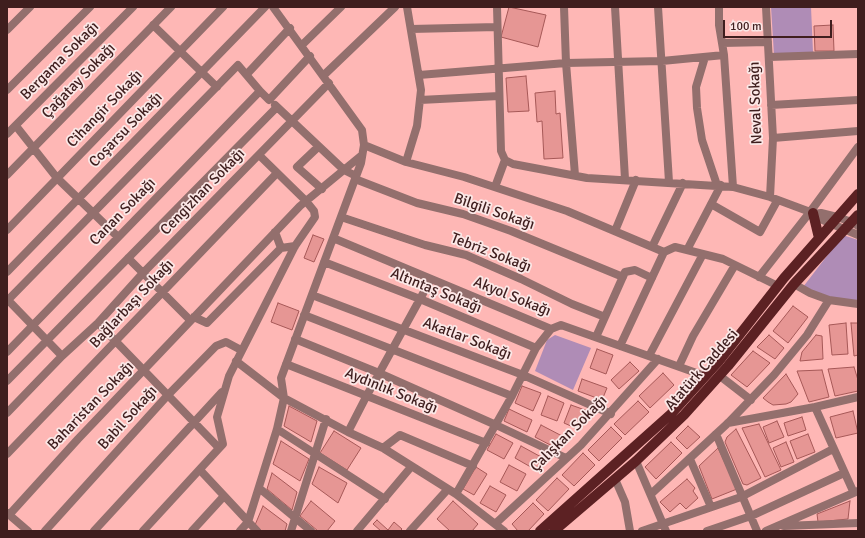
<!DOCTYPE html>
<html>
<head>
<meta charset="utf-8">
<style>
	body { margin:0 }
	#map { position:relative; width:865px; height:538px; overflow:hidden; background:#feb7b5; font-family:Signika,sans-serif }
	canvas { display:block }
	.frame { position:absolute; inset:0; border:8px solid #3f1e1e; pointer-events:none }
	.scale { position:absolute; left:723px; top:20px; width:109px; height:18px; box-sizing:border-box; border:2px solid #3f1e1e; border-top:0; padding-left:5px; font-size:12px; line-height:14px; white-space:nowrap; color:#3f1e1e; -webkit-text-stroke:3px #fbe8e7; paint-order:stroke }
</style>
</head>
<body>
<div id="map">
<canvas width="865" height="538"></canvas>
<div class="frame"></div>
<div class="scale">100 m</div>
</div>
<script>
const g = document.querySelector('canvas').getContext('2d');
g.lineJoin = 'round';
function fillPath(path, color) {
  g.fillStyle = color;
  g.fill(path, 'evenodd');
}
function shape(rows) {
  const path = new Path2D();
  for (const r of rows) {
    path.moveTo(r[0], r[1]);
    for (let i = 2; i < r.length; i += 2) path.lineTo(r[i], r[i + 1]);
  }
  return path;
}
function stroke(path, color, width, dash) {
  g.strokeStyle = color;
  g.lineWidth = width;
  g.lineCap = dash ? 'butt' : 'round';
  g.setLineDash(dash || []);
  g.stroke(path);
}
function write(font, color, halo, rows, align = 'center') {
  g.font = font + ' Signika,sans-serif';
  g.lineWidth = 3.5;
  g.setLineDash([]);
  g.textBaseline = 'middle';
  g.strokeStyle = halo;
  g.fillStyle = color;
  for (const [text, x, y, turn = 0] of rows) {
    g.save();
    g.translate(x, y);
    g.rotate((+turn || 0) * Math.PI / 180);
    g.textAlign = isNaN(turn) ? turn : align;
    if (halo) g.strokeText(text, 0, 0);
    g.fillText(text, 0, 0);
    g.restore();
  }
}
fillPath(shape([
	[771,7,811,7,813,52,774,55],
	[843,235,858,240,858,301,822,298,803,287],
	[555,335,591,348,573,390,535,371,547,340]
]), '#af8cb6');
const building = shape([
	[509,7,546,15,538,47,501,37,509,7],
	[833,25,834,51,815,51,814,26,833,25],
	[526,76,529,111,508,112,506,78,526,76],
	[555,91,556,114,560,113,563,158,544,159,542,121,537,122,535,93,555,91],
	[313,235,324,239,314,262,304,258,313,235],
	[278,303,299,311,292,330,271,322,278,303],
	[793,306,808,317,788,343,773,331,793,306],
	[846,323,848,354,832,355,829,325,846,323],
	[851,323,858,323,858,355,854,356,851,323],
	[769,335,784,348,775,359,757,347,769,335],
	[816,335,822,336,823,359,800,361,802,352,816,335],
	[597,349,613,355,606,374,590,368,597,349],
	[753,351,770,363,747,387,731,375,753,351],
	[630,362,639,371,619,389,611,380,630,362],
	[854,367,858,380,858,391,835,396,828,369,854,367],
	[822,370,829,397,809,402,797,371,822,370],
	[663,373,674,385,650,408,639,396,663,373],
	[786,374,798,394,791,402,786,404,773,405,768,402,763,398,786,374],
	[582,379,607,388,602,400,578,391,582,379],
	[522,386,541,393,533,411,515,403,522,386],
	[548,396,564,403,557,421,541,415,548,396],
	[638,401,649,412,625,435,614,424,638,401],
	[571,405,588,411,580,430,564,423,571,405],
	[289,406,317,421,311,442,284,426,289,406],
	[509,409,532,420,527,432,504,421,509,409],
	[853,411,858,433,836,438,830,417,853,411],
	[802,417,806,430,788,436,784,423,802,417],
	[777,421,784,437,769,443,763,427,777,421],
	[759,424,781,470,765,477,742,428,759,424],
	[541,425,564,437,558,449,535,437,541,425],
	[688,426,700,437,687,449,676,438,688,426],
	[611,427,622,438,599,461,588,450,611,427],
	[736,429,761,478,747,485,743,484,725,442,727,437,736,429],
	[334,431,361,448,347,470,320,453,334,431],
	[496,434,513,443,504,459,487,450,496,434],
	[808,434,815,452,797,459,790,441,808,434],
	[281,441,309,459,300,481,273,464,281,441],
	[671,442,682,453,656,479,645,467,671,442],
	[786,442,794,462,781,467,773,448,786,442],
	[521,446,543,458,536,470,515,458,521,446],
	[718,448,737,489,712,499,699,466,718,448],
	[583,453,595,465,574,486,562,475,583,453],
	[509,465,526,474,517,491,500,482,509,465],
	[319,467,347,483,338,503,312,484,319,467],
	[476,467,487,474,474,495,463,489,476,467],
	[272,473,297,492,292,510,267,489,272,473],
	[557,478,569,489,548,511,536,500,557,478],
	[687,479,695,488,693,491,698,498,686,509,680,503,670,512,660,502,687,479],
	[490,486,506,495,496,512,480,503,490,486],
	[311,501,335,521,327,531,318,531,300,516,311,501],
	[453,501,478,524,472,531,450,531,437,519,453,501],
	[850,501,848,519,818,522,817,514,850,501],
	[533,503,544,514,528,531,518,531,512,524,533,503],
	[263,506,287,524,285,531,262,531,255,525,263,506],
	[377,520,388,530,394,522,402,529,400,531,381,531,373,524,377,520]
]);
fillPath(building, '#e69694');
stroke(building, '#a65857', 1);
stroke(shape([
	[273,7,362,130,364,145,361,163,281,378,284,398,348,432,383,448,456,494,504,531],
	[497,7,501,151,505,160,513,164,587,178,733,187,770,197,813,213,818,218,858,235],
	[564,7,566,63,575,175],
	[615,7,625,179],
	[658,7,669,182],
	[719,7,719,25,724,55,733,187],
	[766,7,773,138,770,197],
	[153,25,217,87],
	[411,29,497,27],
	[7,30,30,7],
	[722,43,768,42],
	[302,45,341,7],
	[705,57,696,87,697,108,702,140,717,185],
	[769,57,858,54],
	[247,74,290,28],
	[324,75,395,7],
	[419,75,566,63,662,61,724,55],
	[7,90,90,7],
	[420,100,499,96],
	[275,105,344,170,356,176],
	[771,105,858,100],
	[16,126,57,178,118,237],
	[7,134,133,7],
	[773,138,858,131],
	[364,145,406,162,464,177,567,211,664,252],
	[318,147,297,167,322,189],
	[406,162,417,126,421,90,407,7],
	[7,175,171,7],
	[355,179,417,203,463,214,511,231,623,277],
	[495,187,505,160],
	[711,204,760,232,777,201],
	[814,214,821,213,837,217,852,222,858,226],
	[341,217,425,245,466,255,521,279,572,304,605,317],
	[7,230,223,7],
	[615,231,636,180],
	[275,232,281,248],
	[333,238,551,329,561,325,705,376],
	[652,247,683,183],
	[687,250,721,185],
	[128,258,190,320],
	[324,262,420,299,536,348],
	[7,272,265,7],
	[759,277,810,212,858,147],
	[794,284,810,293,829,300,858,304],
	[312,295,523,375,611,414],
	[7,299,62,356],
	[7,301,238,65,260,91,269,100,310,56],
	[304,315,512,396],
	[194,317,207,323,281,248,295,246],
	[98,323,219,448],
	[596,337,625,272,635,270,652,278],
	[295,339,379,373,496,425,566,458],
	[620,346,664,252,675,247,723,259,778,286],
	[7,352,260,91],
	[649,356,703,254],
	[236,361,284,398,277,429,248,522,240,531],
	[286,364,486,443],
	[679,366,693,336,735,265],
	[720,376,751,400],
	[7,381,277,107],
	[815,407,853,491],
	[7,413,62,356,98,323,143,273,329,83],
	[728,423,815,407,858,397],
	[277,429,385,499],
	[348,432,366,397,431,279],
	[716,434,757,531],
	[383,448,400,435,473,466],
	[7,454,277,173],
	[690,459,711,507],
	[636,461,666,531],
	[200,470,257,531],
	[615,479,625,502,630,531],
	[259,488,311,531],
	[456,494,512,396,536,348,551,329],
	[651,494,728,423,774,375,807,335,829,300],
	[7,513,28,531],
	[9,515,78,439,300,206,362,155],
	[495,524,581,445,658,359],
	[784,526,858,523],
	[45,531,167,396,216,346,226,342,241,350],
	[94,531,222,392],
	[143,531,223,444,217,417,229,376,295,246,315,217,314,211,306,201,259,155],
	[192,531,224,496],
	[291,531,326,419],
	[357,531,411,467],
	[410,531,448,489],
	[642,531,741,497,833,449],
	[707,531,751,516,844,473],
	[766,531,858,491]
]), '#936f6d', 8);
stroke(shape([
	[813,213,819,238],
	[540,531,671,414,719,361,784,278,858,194],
	[554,531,636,461,684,415,728,366,794,284,858,215]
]), '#5c2123', 10);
write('15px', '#3f1e1e', '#fbe8e7', [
	["Bergama Sokağı",60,61,-45],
	["Çağatay Sokağı",79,81,-46],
	["Neval Sokağı",756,103,-92],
	["Cihangir Sokağı",105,109,-46],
	["Coşarsu Sokağı",126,130,-46],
	["Cengizhan Sokağı",203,192,-46],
	["Canan Sokağı",123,212,-46],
	["Bilgili Sokağı",494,212,19],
	["Tebriz Sokağı",491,253,21],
	["Altıntaş Sokağı",436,291,22],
	["Akyol Sokağı",512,297,22],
	["Bağlarbaşı Sokağı",132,304,-47],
	["Akatlar Sokağı",467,339,21],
	["Atatürk Caddesi",702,370,-49],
	["Aydınlık Sokağı",391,391,22],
	["Baharistan Sokağı",91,406,-46],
	["Babil Sokağı",128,418,-48],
	["Çalışkan Sokağı",569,434,-45]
]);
</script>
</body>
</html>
